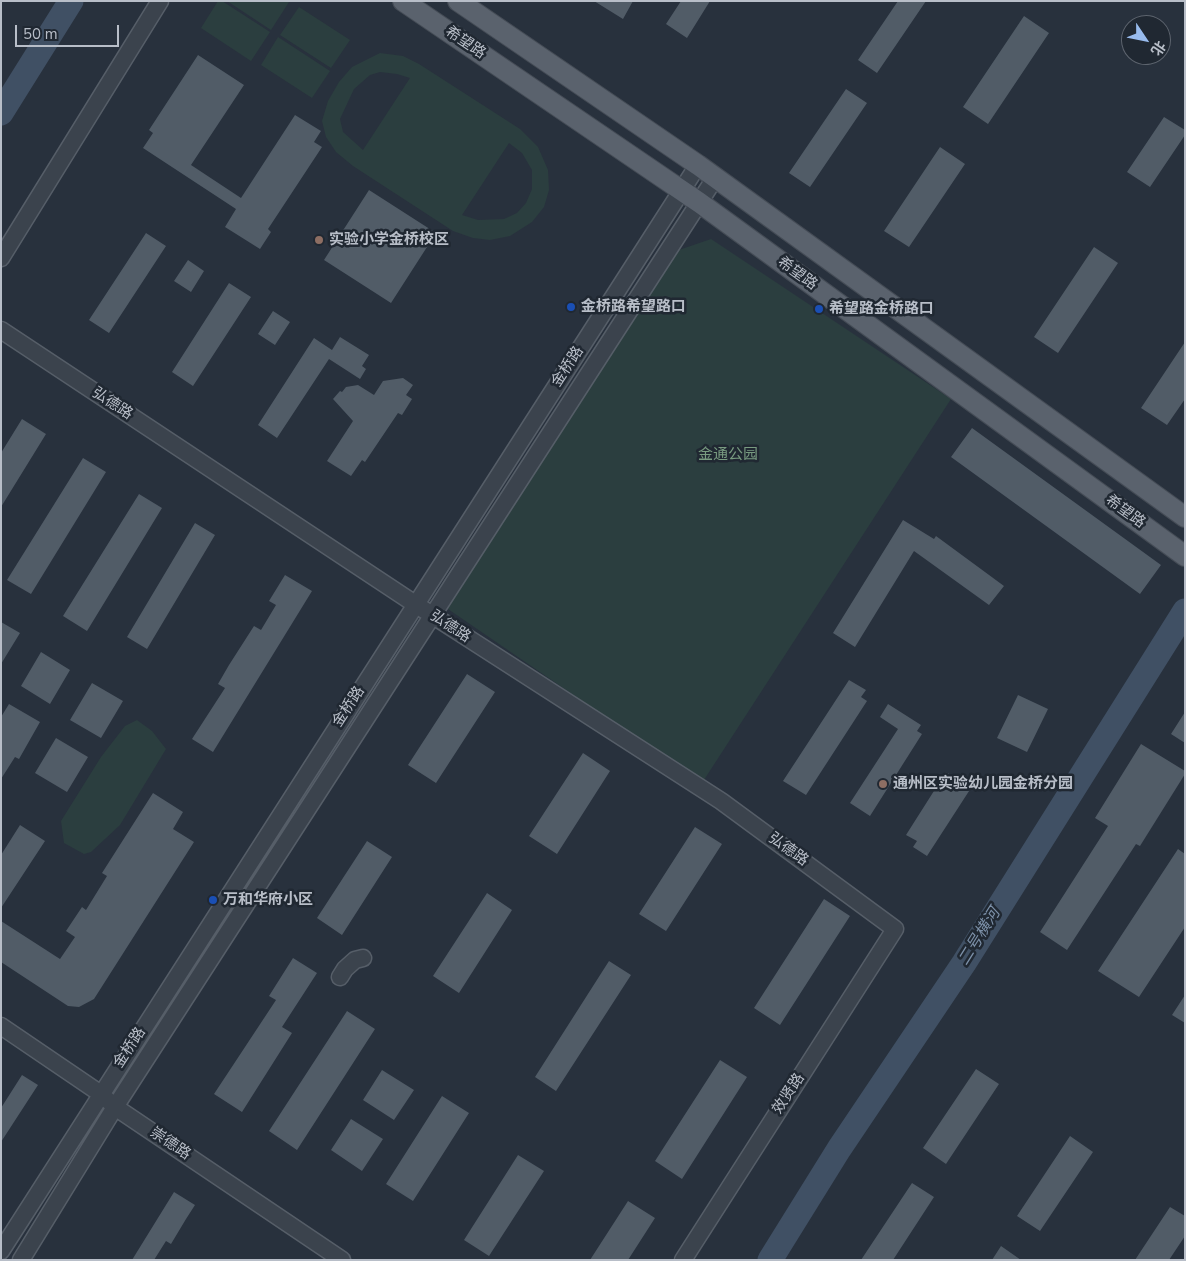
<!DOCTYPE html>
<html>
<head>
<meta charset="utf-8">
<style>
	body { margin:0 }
	#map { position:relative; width:1186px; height:1261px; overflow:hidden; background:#28313d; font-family:"Nunito Sans","Noto Sans SC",sans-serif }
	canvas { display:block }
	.frame { position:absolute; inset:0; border:2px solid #b8bec8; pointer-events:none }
	.north { position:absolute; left:1121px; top:15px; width:50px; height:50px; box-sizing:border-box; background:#202832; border:1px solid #5d646e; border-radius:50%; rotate:124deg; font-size:14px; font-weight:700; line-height:20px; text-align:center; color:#b8bec8 }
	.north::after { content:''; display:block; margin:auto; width:18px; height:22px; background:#98bbed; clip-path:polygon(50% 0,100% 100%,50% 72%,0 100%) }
	.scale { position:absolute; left:15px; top:25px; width:104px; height:22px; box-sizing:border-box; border:2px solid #b8bec8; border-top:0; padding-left:6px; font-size:15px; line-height:18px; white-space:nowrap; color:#b8bec8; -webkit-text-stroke:4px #202832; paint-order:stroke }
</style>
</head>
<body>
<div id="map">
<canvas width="1186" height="1261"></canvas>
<div class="frame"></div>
<div class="north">北</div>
<div class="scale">50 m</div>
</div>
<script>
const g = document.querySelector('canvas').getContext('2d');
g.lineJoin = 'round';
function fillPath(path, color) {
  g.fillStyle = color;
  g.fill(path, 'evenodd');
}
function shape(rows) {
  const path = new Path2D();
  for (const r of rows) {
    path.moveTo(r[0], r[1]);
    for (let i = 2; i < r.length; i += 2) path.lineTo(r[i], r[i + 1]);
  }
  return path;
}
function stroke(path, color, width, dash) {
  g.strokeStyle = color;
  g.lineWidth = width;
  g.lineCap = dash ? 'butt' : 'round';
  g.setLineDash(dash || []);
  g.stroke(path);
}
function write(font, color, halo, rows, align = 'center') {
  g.font = font + ' "Nunito Sans","Noto Sans SC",sans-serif';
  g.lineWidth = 5;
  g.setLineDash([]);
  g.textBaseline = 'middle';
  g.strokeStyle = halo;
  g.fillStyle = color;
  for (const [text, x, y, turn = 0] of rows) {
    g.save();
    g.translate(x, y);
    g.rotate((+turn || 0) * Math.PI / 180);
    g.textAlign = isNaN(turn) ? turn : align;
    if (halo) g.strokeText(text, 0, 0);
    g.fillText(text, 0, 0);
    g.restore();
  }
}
fillPath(shape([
	[218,1,222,1,270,32,251,61,201,28],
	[227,1,288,1,289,2,271,30],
	[299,7,350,40,331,68,280,35],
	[278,37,330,71,312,98,261,65],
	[380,53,403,56,419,64,520,129,538,147,548,170,549,190,544,207,532,222,510,236,490,240,473,238,453,231,353,166,336,152,326,137,322,121,328,101,339,82,352,67],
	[380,72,397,74,410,78,363,150,343,132,340,119,354,89,370,75],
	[509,143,522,153,532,170,532,189,526,203,517,213,504,219,478,220,462,215],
	[711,239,951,399,702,783,445,607,673,252],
	[137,720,152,731,166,749,120,825,91,852,84,854,64,843,61,821,101,757,125,726]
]), '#2b3e3f');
stroke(shape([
	[1,113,71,1],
	[770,1260,839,1149,964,963,1185,611]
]), '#405064', 25);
fillPath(shape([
	[594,1,633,1,623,19],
	[681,1,710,1,687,38,666,24],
	[898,1,926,1,877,73,858,60],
	[1024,16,1049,33,988,124,963,107],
	[198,55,244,85,191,165,241,198,295,115,321,131,314,142,322,147,268,229,271,232,260,249,225,227,236,209,143,148,153,133,149,130],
	[846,89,867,103,810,187,789,173],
	[1164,117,1185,130,1185,135,1150,187,1127,172],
	[940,147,965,164,909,247,884,231],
	[369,190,436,233,391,303,324,260],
	[146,233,166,246,109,333,89,320],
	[1094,247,1118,263,1058,353,1034,337],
	[188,260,204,271,191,292,174,281],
	[229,283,251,297,193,386,172,372],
	[273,311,290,322,275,345,258,334],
	[340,337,369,355,362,366,366,369,360,379,329,359,277,438,258,425,314,338,332,350],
	[1185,342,1185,399,1167,425,1141,408],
	[403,378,413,385,406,395,412,399,402,415,398,413,365,462,362,460,351,476,327,461,353,421,333,399,340,391,342,392,346,387,358,385,374,395,383,381],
	[22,419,46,434,1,507,1,453],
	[972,428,1161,565,1140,594,951,457],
	[83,458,106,472,31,594,7,580],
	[139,494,162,508,87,631,63,616],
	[903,520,934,539,936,536,1004,586,989,605,914,551,855,647,833,633],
	[195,523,215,535,147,649,127,637],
	[285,575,312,591,213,752,192,739,225,688,218,684,229,665,254,626,261,630,276,605,269,601],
	[1,622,20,633,1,664],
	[41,652,70,670,50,704,21,686],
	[467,674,495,692,436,783,408,765],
	[849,680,866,690,861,697,867,701,806,795,783,781],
	[92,683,123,701,101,738,70,720],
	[1018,695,1048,709,1027,752,997,738],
	[9,704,40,722,19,759,15,757,1,779,1,717],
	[888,704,921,725,917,731,922,734,870,816,850,803,898,729,880,717],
	[1185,712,1185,743,1171,734],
	[56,738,88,757,67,792,35,773],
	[1141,744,1185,771,1185,774,1140,846,1136,844,1067,950,1040,932,1108,826,1095,818],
	[583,753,610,771,557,854,529,836],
	[946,772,971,788,927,856,913,847,917,841,906,835],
	[153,793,183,812,173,829,194,842,94,999,79,1007,68,1006,1,962,1,921,60,959,75,937,66,931,82,907,86,910,107,876,102,873],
	[20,825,45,841,1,908,1,855],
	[695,827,722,844,666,931,639,914],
	[367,841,392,857,342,935,317,918],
	[1178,849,1185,854,1185,927,1139,997,1098,971],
	[487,893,512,910,459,993,433,976],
	[824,899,850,916,780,1025,754,1008],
	[293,958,317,973,282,1027,292,1033,242,1112,214,1094,276,1000,269,996],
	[609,961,631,975,556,1091,535,1077],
	[1185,995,1185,1023,1172,1015],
	[347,1011,375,1029,297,1150,269,1131],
	[720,1060,747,1077,682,1179,655,1161],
	[976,1069,999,1084,946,1164,923,1148],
	[382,1070,414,1090,394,1120,363,1100],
	[22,1075,38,1085,1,1142,1,1108],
	[442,1096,469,1113,413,1201,386,1184],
	[351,1119,383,1139,362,1171,331,1150],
	[1070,1136,1093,1152,1040,1231,1017,1216],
	[518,1155,544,1171,489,1256,464,1240],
	[912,1183,934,1197,893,1260,861,1260],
	[174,1192,195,1205,186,1219,171,1244,166,1241,154,1260,132,1260],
	[628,1201,655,1218,628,1260,590,1260],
	[1170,1207,1185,1216,1185,1236,1169,1260,1135,1260],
	[1001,1246,1021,1260,992,1260]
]), '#515c67');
const minor = shape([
	[1,258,160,1],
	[1,330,415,604,721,801,895,929,683,1260],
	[340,977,345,969,355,960,363,958],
	[1,1026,101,1094,115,1107,342,1260],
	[1,1251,698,165],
	[21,1260,115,1107,715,178]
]);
const major = shape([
	[403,1,700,203,1185,556],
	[458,1,698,165,1185,517]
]);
stroke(minor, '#565e68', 19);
stroke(major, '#454c56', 22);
stroke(minor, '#3b434d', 16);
stroke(major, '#5a626d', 20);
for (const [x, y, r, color] of [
	[319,240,5,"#8d6e63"],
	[571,307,5,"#1a4fb4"],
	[819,309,5,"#1a4fb4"],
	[883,784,5,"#8d6e63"],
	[213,900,5,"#1a4fb4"]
]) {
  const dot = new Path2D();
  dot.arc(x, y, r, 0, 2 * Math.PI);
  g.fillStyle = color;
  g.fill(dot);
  stroke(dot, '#202832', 2);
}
write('15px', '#b8bec8', '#202832', [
	["希望路",465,43,34],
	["希望路",797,274,36],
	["金桥路",568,367,-57],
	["弘德路",112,404,33],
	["希望路",1125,512,36],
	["弘德路",450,627,33],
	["金桥路",349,707,-57],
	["弘德路",788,850,36],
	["金桥路",130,1048,-57],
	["效贤路",789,1094,-57],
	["崇德路",170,1144,34]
]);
write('bold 15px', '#b8bec8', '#202832', [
	["实验小学金桥校区",329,240],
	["金桥路希望路口",581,307],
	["希望路金桥路口",829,309],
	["通州区实验幼儿园金桥分园",893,784],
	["万和华府小区",223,900]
], 'left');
write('15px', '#789b80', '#202832', [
	["金通公园",728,455]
]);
write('italic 16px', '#7c90a8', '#202832', [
	["二号横河",980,937,-58]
]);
</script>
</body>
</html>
